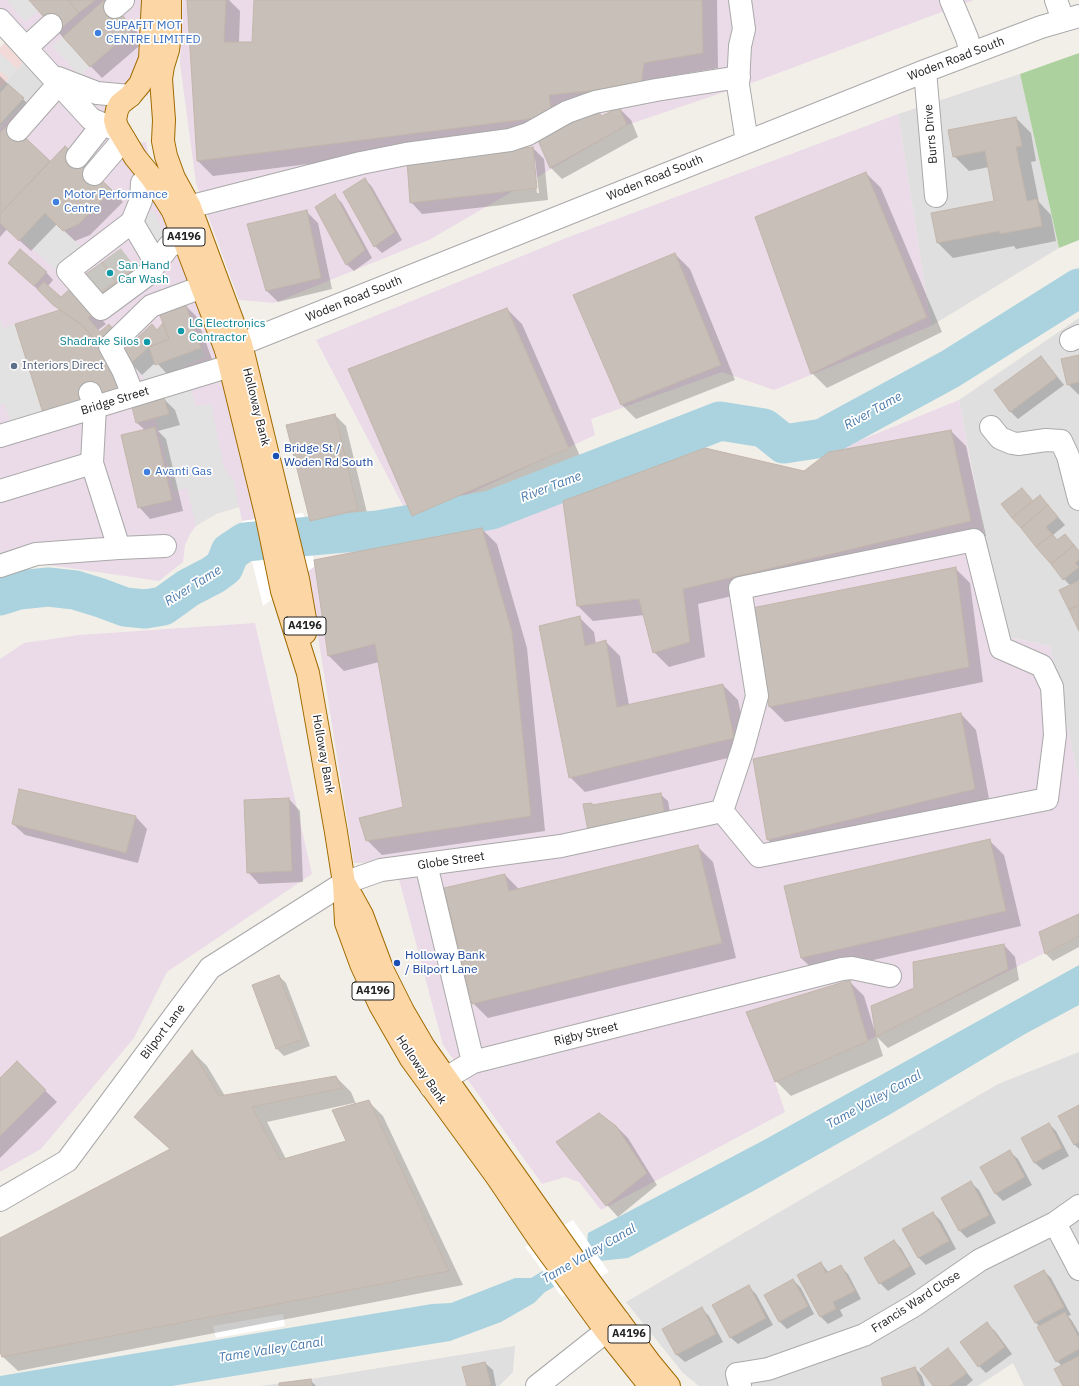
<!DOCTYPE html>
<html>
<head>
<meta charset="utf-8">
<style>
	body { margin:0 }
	canvas { display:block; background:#f2efe9 }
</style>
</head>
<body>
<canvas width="1079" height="1386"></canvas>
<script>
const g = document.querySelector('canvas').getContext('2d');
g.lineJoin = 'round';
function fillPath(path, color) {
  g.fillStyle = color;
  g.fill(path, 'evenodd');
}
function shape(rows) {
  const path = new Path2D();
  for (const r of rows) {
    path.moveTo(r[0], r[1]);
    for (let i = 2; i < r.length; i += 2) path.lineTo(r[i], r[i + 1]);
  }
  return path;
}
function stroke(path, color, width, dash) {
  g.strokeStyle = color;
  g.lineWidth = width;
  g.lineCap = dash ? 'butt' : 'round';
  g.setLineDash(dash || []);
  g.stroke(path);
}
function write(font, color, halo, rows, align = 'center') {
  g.font = font + ' "IBM Plex Sans",sans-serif';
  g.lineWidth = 3.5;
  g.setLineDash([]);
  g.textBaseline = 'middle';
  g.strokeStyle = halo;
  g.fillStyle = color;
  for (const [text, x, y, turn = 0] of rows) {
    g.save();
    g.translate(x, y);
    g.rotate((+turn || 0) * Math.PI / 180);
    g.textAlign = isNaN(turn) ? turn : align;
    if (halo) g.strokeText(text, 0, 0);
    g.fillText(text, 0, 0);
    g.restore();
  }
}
fillPath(shape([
	[31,54,51,75,35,93,0,127,0,88],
	[1020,74,1059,248,931,326,898,114],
	[1079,318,1079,782,1050,646,1004,636,959,400],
	[1079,1052,1079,1386,1024,1386,1013,1363,978,1386,699,1386,683,1373,626,1302,998,1084],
	[515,1346,513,1372,499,1386,260,1386,311,1379]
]), '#e0dfdf');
fillPath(shape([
	[12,34,31,54,0,88,0,48]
]), '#f2dad9');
fillPath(shape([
	[0,0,161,0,159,54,148,96,144,95,117,110,135,143,146,142,152,178,173,211,267,518,242,521,239,507,216,514,205,520,196,526,190,534,185,545,183,562,159,581,42,564,19,569,0,578,0,127,35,93,51,75,0,20],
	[183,0,974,0,757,81,627,125,429,240,274,303,239,300,196,183,180,64],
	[898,114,931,326,774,390,722,372,591,419,595,435,411,521,316,340,566,238],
	[959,400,1003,636,1050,646,1079,782,1079,936,863,1043,775,1082,785,1112,601,1210,579,1182,565,1177,542,1184,443,1045,400,883,393,862,354,863,306,561,497,522,705,448,804,471,834,451],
	[255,623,312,874,167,972,134,1038,41,1149,0,1172,0,659,24,643,79,635]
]), '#ebdbe8');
fillPath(shape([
	[1079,53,1079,240,1059,248,1020,74]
]), '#add19e');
fillPath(shape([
	[6,0,29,0,38,11,25,22],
	[63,37,90,67,80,76,52,46],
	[0,53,17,69,9,79,0,71],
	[154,211,165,237,150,244,139,218],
	[45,213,81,246,56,270,21,239],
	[0,317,3,328,15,324,43,413,11,423,5,404,0,405],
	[149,347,156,365,201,348,205,357,148,382,130,364],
	[191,390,196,406,211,404,224,468,234,480,239,507,216,514,196,526,187,488,174,491,156,418,169,414,164,398]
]), '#e2e2e2');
fillPath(shape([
	[1079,965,1079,1005,1025,1034,889,1115,757,1189,628,1258,599,1261,545,1292,534,1303,501,1322,450,1341,172,1386,0,1386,0,1376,432,1304,451,1303,515,1278,531,1278,587,1244,588,1233,764,1140]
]), '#aad3df');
fillPath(shape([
	[303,513,315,566,263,606,242,521],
	[573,1220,609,1272,562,1297,525,1247],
	[283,1314,285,1326,216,1338,213,1326]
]), '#fff');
fillPath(shape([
	[31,0,109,0,145,41,102,78,58,32],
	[188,0,229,0,240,11,239,43,253,43,255,0,717,0,718,68,659,78,656,101,593,107,603,117,619,108,631,120,638,137,562,179,551,168,538,139,546,134,213,176,198,161],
	[0,76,30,106,12,126,50,163,65,147,123,202,90,235,75,241,57,224,31,251,7,229,0,237],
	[1016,118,1031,133,1036,161,1031,162,1039,202,1051,215,1056,241,1016,249,1014,246,953,258,938,243,996,202,989,167,969,171,954,156],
	[533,148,544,159,548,200,422,214,411,202],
	[533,159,535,159,539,193,537,193],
	[866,173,881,188,942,332,827,388,812,373],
	[365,179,372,187,402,240,382,253,375,246],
	[335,196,342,203,372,258,354,271,346,264],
	[306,211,318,223,332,289,278,302,266,290],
	[118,252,129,263,144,284,114,306],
	[675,254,690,269,735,380,636,419,621,404],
	[9,263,46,272,53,280,48,286,61,299,71,289,106,324,98,330,101,332,109,356,16,325,61,311],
	[184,304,196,316,212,359,168,375,156,362,142,375,122,354,157,331],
	[507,309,522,324,583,463,428,531,413,516,349,369],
	[1079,356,1079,395,1068,384],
	[1041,357,1048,365,1064,385,1018,419,1011,412,995,390],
	[164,399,175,410,180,425,158,431,166,439,183,511,150,519,139,507,145,430,137,423,133,408],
	[335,415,346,426,369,521,322,532,311,521],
	[951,431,966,446,986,536,698,604,705,657,669,667,654,652,644,615,593,621,578,606,804,472],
	[1033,502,1052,510,1065,525,1053,535,1058,541,1065,535,1079,551,1079,580,1077,582,1079,584,1079,629,1070,585,1064,579],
	[482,529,497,544,527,648,545,831,382,855,367,840,404,808,379,662,344,671,329,656,316,561],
	[955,568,970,583,983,682,785,722,770,707],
	[579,617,594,632,596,644,605,641,620,656,629,705,723,685,738,700,749,753,585,792,570,777],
	[961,714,976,730,990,804,783,855,768,840,755,759],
	[20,791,136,817,147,829,138,863,25,835,13,824],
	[660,794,668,801,672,824,596,838,591,804,593,806],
	[289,799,300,811,303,882,259,884,248,872],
	[989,840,1004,855,1021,926,817,973,801,958,785,887],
	[698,847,713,862,736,958,488,1018,473,1003,505,875,520,890],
	[1079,915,1079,947,1053,961,1046,954],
	[1004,945,1015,957,1019,980,888,1048,877,1037,883,1056,791,1096,776,1081,849,981,864,996,874,1029,876,1029,915,988],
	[279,976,286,983,310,1046,284,1056,276,1048],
	[192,1051,207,1066,225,1096,336,1077,351,1092,356,1104,368,1101,383,1116,463,1285,18,1371,2,1356,0,1349,0,1239,171,1150,135,1117],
	[354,1103,347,1142,286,1159,267,1122],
	[17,1063,57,1102,0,1158,0,1080],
	[1079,1106,1079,1149,1074,1144],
	[1049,1124,1056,1131,1069,1156,1043,1170,1035,1163,1022,1138],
	[616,1126,628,1138,657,1185,618,1217,607,1205,558,1143],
	[1010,1152,1018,1159,1032,1185,1003,1201,995,1193],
	[971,1183,979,1190,996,1223,967,1238,960,1231,942,1198],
	[933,1213,941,1221,956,1249,926,1265,919,1258,903,1229],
	[894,1241,901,1248,916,1274,888,1291,880,1283,865,1259],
	[821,1263,829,1273,841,1267,848,1274,861,1299,840,1310,843,1316,828,1324,821,1317,799,1275],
	[1044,1271,1051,1278,1071,1315,1068,1316,1072,1321,1079,1333,1079,1386,1065,1386,1062,1366,1057,1361,1040,1327,1036,1323],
	[793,1280,801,1288,814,1314,787,1329,779,1321],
	[749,1287,756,1294,773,1325,738,1344,730,1337],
	[701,1308,709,1316,723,1342,685,1362,677,1355,663,1329],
	[987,1324,995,1331,1012,1354,986,1373,979,1366],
	[947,1349,973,1380,966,1386,935,1386],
	[485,1363,493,1370,496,1386,468,1386],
	[915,1368,922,1376,925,1386,884,1386],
	[310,1380,316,1386,280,1386]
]), '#0003');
stroke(shape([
	[0,596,19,590,48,587,75,590,101,598,125,607,145,609,163,606,188,588,213,575,224,567,230,552,245,542,378,530,491,510,720,421,764,428,784,444,823,438,950,369,1079,288]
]), '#aad3df', 39);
const building = shape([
	[29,0,68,0,79,13,57,32,29,0],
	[68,0,95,0,79,13,68,0],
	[104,0,109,0,134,29,90,67,63,37,104,0],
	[187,0,226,0,224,42,252,42,254,0,702,0,703,53,644,63,641,86,549,95,552,116,197,161,187,0],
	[8,84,24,98,0,124,0,93,8,84],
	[593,106,602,116,619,107,627,125,550,168,537,138,593,106],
	[1016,117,1022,146,1016,147,1027,201,1037,199,1042,226,1000,234,1000,231,937,243,931,213,994,201,985,151,953,157,948,130,1016,117],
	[10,123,50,161,0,214,0,133,10,123],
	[65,146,112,190,79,224,63,231,45,213,19,241,0,223,0,214,65,146],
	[533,147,537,188,410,203,407,161,533,147],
	[866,172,927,317,811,374,755,217,866,172],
	[365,178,395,232,374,247,343,192,365,178],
	[335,194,365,250,346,265,315,207,335,194],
	[307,210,321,278,266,291,247,224,307,210],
	[20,249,47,272,34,286,8,263,20,249],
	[118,251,133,272,102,295,86,274,118,251],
	[675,253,721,365,621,405,573,295,675,253],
	[44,282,61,297,71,288,95,312,88,318,100,332,109,324,114,330,98,344,82,325,53,305,37,289,44,282],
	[185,303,201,348,155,365,149,347,169,339,159,313,185,303],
	[507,308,569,448,412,516,348,369,507,308],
	[60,310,82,325,110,356,121,390,104,395,98,391,83,401,43,413,15,324,60,310],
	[163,323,169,339,149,347,130,364,120,354,152,324,157,330,163,323],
	[1079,355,1079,382,1067,385,1061,359,1079,355],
	[1041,356,1057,377,1010,412,994,390,1041,356],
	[164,398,169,414,136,423,132,407,164,398],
	[335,414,358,510,310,521,286,425,335,414],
	[155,427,172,500,138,508,121,435,155,427],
	[951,430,971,521,683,589,690,642,653,653,639,599,577,606,563,501,705,448,804,471,829,452,951,430],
	[1022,488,1033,501,1012,518,1001,504,1022,488],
	[1040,495,1048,505,1021,528,1012,518,1040,495],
	[1048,505,1058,517,1046,527,1052,534,1036,547,1021,528,1048,505],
	[482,528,512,632,531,816,366,841,359,818,403,807,375,644,328,656,314,560,482,528],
	[1052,534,1057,540,1065,534,1074,545,1051,564,1036,547,1052,534],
	[1074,545,1079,551,1079,560,1075,563,1079,567,1063,580,1051,564,1074,545],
	[956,567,969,667,769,707,752,608,956,567],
	[1078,581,1079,584,1079,605,1069,610,1059,590,1078,581],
	[1079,605,1079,631,1069,610,1079,605],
	[580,616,585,646,606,640,617,707,723,684,734,738,569,778,539,626,580,616],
	[961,713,975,789,767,840,753,759,961,713],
	[19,789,136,816,126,853,12,824,19,789],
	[661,793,665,817,588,831,583,804,592,803,592,805,661,793],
	[289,798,292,871,247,873,244,800,289,798],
	[990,839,1006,911,801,958,784,886,990,839],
	[698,845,722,943,472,1004,444,888,505,874,509,891,698,845],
	[1079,914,1079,936,1045,954,1039,932,1079,914],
	[1004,944,1008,969,876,1037,871,1006,914,988,913,962,1004,944],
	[279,975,303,1039,276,1049,252,985,279,975],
	[850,980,868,1041,775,1082,746,1012,850,980],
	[192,1050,219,1096,336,1076,342,1088,252,1107,280,1160,346,1141,332,1110,369,1100,449,1271,2,1357,0,1352,0,1238,170,1149,134,1117,192,1050],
	[17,1061,46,1090,0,1136,0,1078,17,1061],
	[1079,1105,1079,1142,1074,1145,1058,1116,1079,1105],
	[599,1113,616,1126,647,1173,606,1206,556,1142,599,1113],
	[1049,1123,1062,1148,1034,1163,1021,1138,1049,1123],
	[1010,1150,1025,1177,995,1194,980,1167,1010,1150],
	[971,1181,989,1215,959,1231,941,1198,971,1181],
	[933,1212,949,1241,918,1258,902,1229,933,1212],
	[894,1240,910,1266,879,1284,864,1258,894,1240],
	[821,1262,826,1273,841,1265,855,1291,833,1302,836,1309,820,1317,797,1275,821,1262],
	[1044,1270,1064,1307,1035,1323,1014,1286,1044,1270],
	[793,1279,808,1306,779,1322,764,1295,793,1279],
	[749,1285,766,1318,730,1338,712,1305,749,1285],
	[702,1307,716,1334,676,1355,662,1329,702,1307],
	[1065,1312,1079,1338,1079,1349,1056,1362,1037,1327,1065,1312],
	[987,1322,1005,1347,978,1367,960,1342,987,1322],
	[948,1348,967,1373,949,1386,933,1386,920,1369,948,1348],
	[1079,1356,1079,1386,1063,1386,1054,1369,1079,1356],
	[485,1362,491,1385,485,1386,467,1386,462,1367,485,1362],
	[915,1367,921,1386,883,1386,881,1378,915,1367],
	[311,1379,312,1386,279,1386,279,1383,311,1379]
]);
fillPath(building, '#c7bfb8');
stroke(building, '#c4b6ab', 1);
stroke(shape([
	[112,255,128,276],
	[92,270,108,291]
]), '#c8c6c1', 22, [22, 11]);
const minor = shape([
	[740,0,744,29,740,46,738,85,747,142],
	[951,0,967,38,971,53],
	[1056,0,1063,20],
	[115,7,123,0],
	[0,20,91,119,119,131],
	[26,48,51,25],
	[925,71,936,196],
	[58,78,97,93,130,96],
	[18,130,62,80],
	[77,157,103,124],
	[94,174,124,139],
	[152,178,142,183,141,200,132,222,68,271,101,309,147,275,169,246,185,240],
	[173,211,361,163,406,154,510,140,528,134,567,112,595,102,656,90,739,77],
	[132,222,156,263],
	[1071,340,1079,336],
	[226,350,925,71,1041,27,1079,16],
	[133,395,123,370,110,346,151,306,202,287],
	[991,427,1000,438,1012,443,1018,444,1046,440,1061,441,1068,456,1079,499],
	[0,436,230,366],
	[0,491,92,463],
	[119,548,165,546],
	[0,566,36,554,119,548,92,463,95,407,90,393],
	[426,864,473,1062],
	[431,1087,473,1062,842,969,852,968,890,976],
	[0,1200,67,1161,210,968,344,883,381,870,561,846,722,811,759,856,1047,799,1055,735,1052,687,1042,666,1001,648,974,540,740,588,757,696,743,748,722,811],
	[1079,1206,1055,1223,1079,1269],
	[537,1386,619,1321],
	[740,1386,737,1374,768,1369,864,1335,915,1305,980,1260,1055,1223]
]);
const major = shape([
	[153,0,150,59,140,84,130,96,120,104,117,110,115,120,117,127,135,157,152,178,173,211,226,350,267,518,282,591,308,673,336,832,344,883,346,923,361,964,380,1005,411,1059,497,1177,539,1239,606,1331,650,1386],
	[170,0,170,34,168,50,163,66,161,79,164,120,163,141,166,156,174,178,190,207,241,344,298,579,305,619,305,633],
	[346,886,362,915,383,971,403,1011,424,1047,590,1282,650,1363,669,1386]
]);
stroke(minor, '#a9a9a9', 24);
stroke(major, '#a06b00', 24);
stroke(minor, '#fff', 22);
stroke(major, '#fcd6a4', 22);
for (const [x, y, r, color] of [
	[98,33,4,"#3f7fe0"],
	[56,202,4,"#3f7fe0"],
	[110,273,4,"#0f9aa8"],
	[181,331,4,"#0f9aa8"],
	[147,342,4,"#0f9aa8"],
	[14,366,4,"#5c6f8a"],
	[276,456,4,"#1a4fb4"],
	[147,472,4,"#3f7fe0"],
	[397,963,4,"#1a4fb4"]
]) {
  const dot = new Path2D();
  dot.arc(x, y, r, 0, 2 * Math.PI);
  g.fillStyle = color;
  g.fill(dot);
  stroke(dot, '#fff', 1.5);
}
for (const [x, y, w] of [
	[184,237,42],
	[305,626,42],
	[373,991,42],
	[629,1334,42]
]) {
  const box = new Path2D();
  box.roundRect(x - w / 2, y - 9, w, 18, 3);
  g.fillStyle = '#fff';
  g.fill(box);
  stroke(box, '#222', 1);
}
write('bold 11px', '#222', null, [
	["A4196",184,237],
	["A4196",305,626],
	["A4196",373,991],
	["A4196",629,1334]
]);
write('12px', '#366cbe', '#fff', [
	["SUPAFIT MOT",106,26],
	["CENTRE LIMITED",106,40],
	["Motor Performance",64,195],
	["Centre",64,209],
	["Avanti Gas",155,472]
], 'left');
write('12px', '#222', '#fff', [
	["Woden Road South",956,59,-21],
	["Burrs Drive",931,134,-95],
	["Woden Road South",655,178,-22],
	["Woden Road South",354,299,-22],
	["Bridge Street",115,401,-17],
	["Holloway Bank",256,407,76],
	["Holloway Bank",323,754,80],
	["Globe Street",451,861,-8],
	["Bilport Lane",163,1032,-53],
	["Rigby Street",586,1034,-14],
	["Holloway Bank",421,1070,56],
	["Francis Ward Close",916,1302,-33]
]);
write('12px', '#0d838f', '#fff', [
	["San Hand",118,266],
	["Car Wash",118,280],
	["LG Electronics",189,324],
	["Contractor",189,338],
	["Shadrake Silos",139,342,"right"]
], 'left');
write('12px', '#4e5e75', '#fff', [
	["Interiors Direct",22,366]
], 'left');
write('12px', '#164399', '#fff', [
	["Bridge St /",284,449],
	["Woden Rd South",284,463],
	["Holloway Bank",405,956],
	["/ Bilport Lane",405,970]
], 'left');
write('italic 13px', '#4a7aab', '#fff', [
	["River Tame",873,411,-29],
	["River Tame",551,487,-21],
	["River Tame",193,586,-32],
	["Tame Valley Canal",874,1100,-29],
	["Tame Valley Canal",589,1254,-30],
	["Tame Valley Canal",271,1350,-9]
]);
</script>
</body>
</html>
